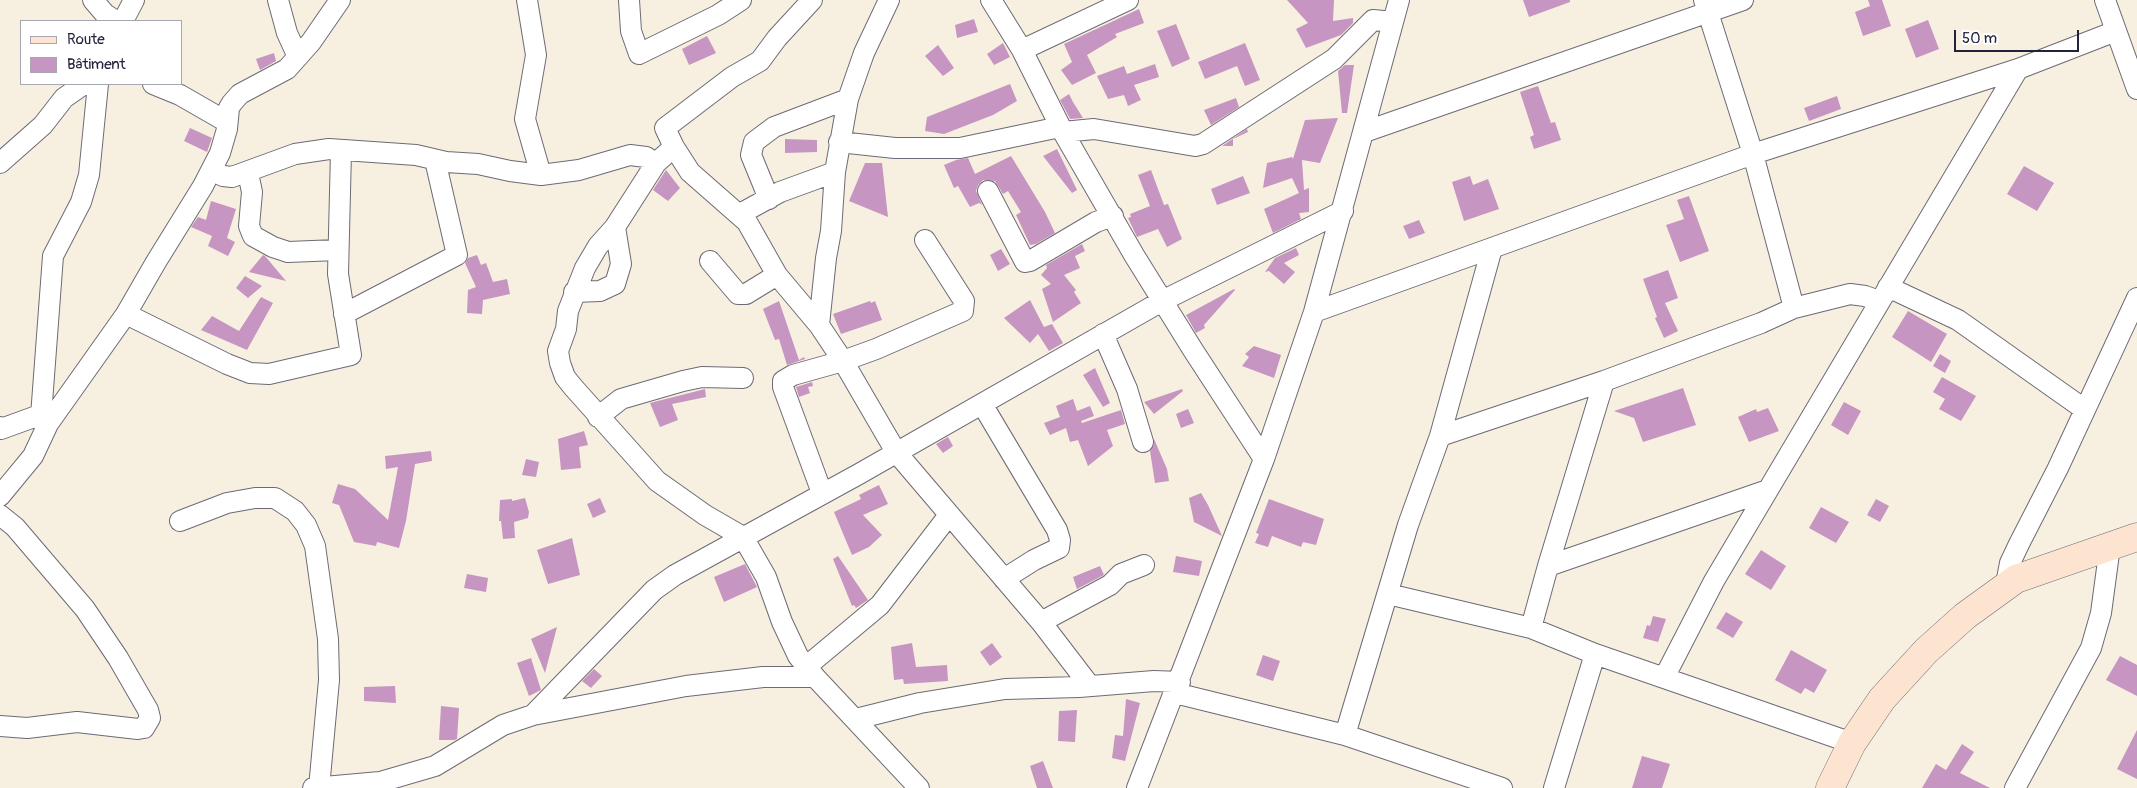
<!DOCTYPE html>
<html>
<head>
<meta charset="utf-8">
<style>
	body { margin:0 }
	#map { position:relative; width:2137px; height:788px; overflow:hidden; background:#f7f0e0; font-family:Pangolin,sans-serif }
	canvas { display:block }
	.legend { position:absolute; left:20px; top:20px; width:162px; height:65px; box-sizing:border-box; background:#fff; border:1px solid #a7a7b1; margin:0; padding:6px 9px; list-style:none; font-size:15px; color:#22223b }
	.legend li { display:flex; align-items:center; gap:10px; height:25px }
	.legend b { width:25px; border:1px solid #a7a7b1 }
	.scale { position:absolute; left:1954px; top:30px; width:125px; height:22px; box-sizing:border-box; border:2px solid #22223b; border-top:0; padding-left:6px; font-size:15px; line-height:18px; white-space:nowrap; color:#22223b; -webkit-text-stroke:4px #fff; paint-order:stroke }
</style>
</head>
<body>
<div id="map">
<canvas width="2137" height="788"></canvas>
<ul class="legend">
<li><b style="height:6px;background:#fde4d0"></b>Route</li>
<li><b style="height:14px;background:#c695c1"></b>Bâtiment</li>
</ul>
<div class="scale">50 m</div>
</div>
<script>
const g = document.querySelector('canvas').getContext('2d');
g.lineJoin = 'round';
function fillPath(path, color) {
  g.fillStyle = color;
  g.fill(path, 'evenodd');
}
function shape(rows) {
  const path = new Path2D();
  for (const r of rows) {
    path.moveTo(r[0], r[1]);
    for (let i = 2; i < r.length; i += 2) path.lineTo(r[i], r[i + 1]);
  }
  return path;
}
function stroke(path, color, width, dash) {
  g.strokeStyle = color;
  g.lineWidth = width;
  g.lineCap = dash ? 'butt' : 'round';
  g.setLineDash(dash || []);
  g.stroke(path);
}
fillPath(shape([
	[1287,0,1334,0,1333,21,1353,18,1353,23,1341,35,1306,48,1296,29,1308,23],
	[1523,0,1570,0,1570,2,1529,17],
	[1868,0,1882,0,1891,26,1863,36,1855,12,1870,6],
	[1139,9,1144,23,1115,34,1117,37,1087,55,1096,73,1072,85,1061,70,1072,62,1064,44],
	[974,19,978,32,957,38,955,25],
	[1928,20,1939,49,1916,58,1905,29],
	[1176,24,1190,59,1172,67,1157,31],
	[707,36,716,53,689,65,682,49],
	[1003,43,1010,57,994,65,987,54],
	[1245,43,1260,80,1245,86,1237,66,1205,79,1198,62],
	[938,45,954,68,943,76,925,56],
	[274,53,276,61,260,70,256,59],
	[1155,64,1159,77,1134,85,1141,100,1128,106,1124,95,1108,99,1097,76,1124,66,1127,74],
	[1345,65,1354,65,1347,113,1342,113,1338,71],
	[1010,84,1017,101,993,115,944,134,925,131,927,117],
	[1538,86,1551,123,1555,122,1561,140,1534,149,1530,137,1534,135,1520,92],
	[1069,94,1073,102,1083,118,1070,119,1069,117,1060,100],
	[1837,96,1841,109,1809,121,1804,108],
	[1236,98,1239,107,1211,125,1204,110],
	[1338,118,1320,163,1302,160,1304,190,1309,188,1309,212,1299,213,1301,219,1273,233,1264,209,1299,193,1292,178,1263,188,1267,163,1292,157,1293,159,1305,120],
	[190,128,212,138,207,152,184,141],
	[1247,129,1248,132,1233,139,1233,146,1222,146],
	[785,139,817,140,817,152,785,153],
	[1057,149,1077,190,1072,193,1043,156],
	[1011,156,1045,212,1055,233,1036,244,1030,245,1016,215,1021,212,1008,191,1003,194,995,181,983,180,978,185,976,191,982,205,979,203,970,207,958,186,954,188,944,165,956,160,968,158,975,174],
	[865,163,882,163,888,217,849,201],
	[2024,166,2054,183,2037,211,2007,194],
	[666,170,680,188,668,201,653,190],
	[1151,170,1164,205,1168,204,1182,239,1167,247,1158,229,1137,237,1128,218,1131,217,1130,214,1150,206,1138,175],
	[1243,176,1250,193,1217,205,1211,189],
	[1470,176,1473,185,1488,179,1499,209,1464,221,1452,182],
	[1689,196,1709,251,1680,262,1666,225,1684,219,1677,200],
	[211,201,236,209,227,238,235,242,228,256,208,246,212,236,191,227,198,217,206,220],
	[1419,220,1425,233,1409,239,1403,226],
	[1082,244,1085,251,1075,256,1080,268,1064,275,1076,290,1074,292,1081,303,1053,322,1042,289,1051,284,1041,275,1047,268,1046,265],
	[1296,248,1299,255,1284,263,1295,272,1284,284,1269,271,1265,272,1275,258],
	[1001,249,1010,264,998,271,990,255],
	[263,255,265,256,286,281,249,272],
	[477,255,481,265,486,263,493,282,507,279,510,294,483,300,482,314,467,313,468,290,476,287,465,263,468,258],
	[1668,270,1678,298,1665,303,1678,331,1664,338,1655,318,1657,317,1643,279],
	[245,276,262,286,248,298,236,288],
	[1234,289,1235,290,1204,325,1205,328,1196,333,1186,315],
	[261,297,273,303,247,350,201,330,212,316,239,331],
	[1030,300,1044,327,1052,324,1063,343,1049,351,1038,334,1030,343,1004,318],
	[779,301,799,360,804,357,805,359,787,365,779,339,775,340,763,309],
	[870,301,871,303,875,301,882,320,841,334,833,314],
	[1908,311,1947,334,1931,362,1892,337],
	[1254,346,1281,355,1274,378,1242,366,1249,357,1245,354],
	[1940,354,1951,361,1945,373,1933,366],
	[1095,368,1110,403,1103,407,1083,375],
	[1942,377,1976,396,1961,421,1939,409,1945,399,1933,392],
	[812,382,813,386,808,387,810,393,799,397,796,387],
	[1683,388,1696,425,1643,442,1634,418,1614,411],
	[705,389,706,397,672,404,678,420,660,427,650,403],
	[1182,389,1183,391,1154,414,1144,402],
	[1073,399,1077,411,1090,406,1094,416,1081,421,1082,423,1121,410,1125,424,1107,430,1113,446,1088,466,1078,440,1070,442,1066,428,1050,435,1044,423,1060,417,1056,406],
	[1844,402,1861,411,1848,435,1831,425],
	[1768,408,1779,431,1749,442,1738,417,1756,409,1757,412],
	[1188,409,1194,423,1181,428,1176,414],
	[584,431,588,445,579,447,581,468,561,470,558,439],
	[948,437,953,446,943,453,936,444],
	[1154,439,1167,469,1169,481,1155,483,1150,451,1154,445],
	[431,451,432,461,415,464,406,521,399,548,377,542,376,546,354,542,339,505,332,503,338,484,355,489,388,520,398,467,386,469,385,456],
	[526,459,539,462,536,477,522,475],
	[879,485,888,504,863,515,882,535,869,547,852,555,834,512,861,499,859,495],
	[1201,493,1208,505,1222,536,1194,522,1189,498],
	[525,498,529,512,528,518,514,522,515,538,503,539,501,521,499,521,500,500,512,499,512,501],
	[600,498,606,512,593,518,587,504],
	[1269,499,1324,519,1316,545,1303,542,1301,547,1272,536,1268,547,1255,543,1259,534,1256,533],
	[1876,499,1889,506,1880,522,1867,515],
	[1821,507,1849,522,1836,543,1809,528],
	[572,538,580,575,548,584,537,550],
	[1761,550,1786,566,1771,590,1745,574],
	[838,556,868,600,856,608,854,605,852,606,833,559],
	[1176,556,1202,561,1199,576,1173,572],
	[745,564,757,587,724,602,714,577],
	[1100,566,1104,575,1077,589,1073,577],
	[467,574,488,578,486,592,464,588],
	[1726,612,1743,622,1733,638,1716,628],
	[1653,616,1666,619,1658,642,1643,638,1647,625,1650,626],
	[557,627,545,673,531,639],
	[912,643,916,667,947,665,948,681,904,684,903,679,894,680,891,647],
	[992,643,1002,657,990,666,980,652],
	[1791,650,1827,670,1814,693,1805,688,1801,694,1775,680],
	[1263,655,1280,661,1273,681,1256,675],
	[2120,656,2137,665,2137,696,2106,680],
	[531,658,541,690,529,696,517,663],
	[594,669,602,676,591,688,582,681],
	[395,686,396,703,364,701,364,687],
	[1126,699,1140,703,1125,761,1112,758,1115,735,1123,736],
	[441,706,459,708,457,739,454,740,439,740],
	[1077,710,1075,742,1058,741,1059,711],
	[2137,730,2137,779,2117,769],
	[1962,744,1974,752,1960,773,1990,788,1922,788,1936,764,1946,770],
	[1642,756,1670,764,1662,788,1632,788],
	[1043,761,1053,788,1037,788,1030,766]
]), '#c695c1');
const street = shape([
	[93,0,105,14,116,21],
	[278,0,287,33,298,57],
	[527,0,536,55,525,119,541,175],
	[629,0,631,31,639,54,718,15,741,0],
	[812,0,777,38,760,61,732,77,665,128,674,147,690,172,747,222,777,275,819,325,843,361,896,452,1041,622,1090,686],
	[991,0,1022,50,1063,132,1134,255,1193,350,1264,459],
	[1704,0,1753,154,1794,308],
	[2105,0,2137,89],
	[123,21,134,0],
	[1022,50,1128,0],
	[153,84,180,95,227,122],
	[1063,132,1094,129,1195,146,1203,144,1334,59,1373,20,1393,22],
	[1364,132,1743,0],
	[839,142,895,148,960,148,1060,127],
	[674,147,656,163,615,227,598,246,585,268,568,311,566,329,558,351,560,363,565,377,573,387,657,481,705,515,743,537,766,577,782,622,798,656,815,677],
	[0,163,43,125,64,98,84,84],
	[213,171,223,176,232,177,295,154,329,149,416,155,446,162,478,164,510,171,541,175,579,170,630,155,646,157,656,163],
	[248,173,252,192,249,226,253,236,273,247,288,252,337,250],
	[988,191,1025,262,1030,261,1096,222,1113,216],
	[769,199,751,155,754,142,774,127,848,99],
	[740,214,780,192,835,172],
	[1492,248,1440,436,1408,525,1345,735,1502,788],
	[710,261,738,294,746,294,777,275],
	[1888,287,1958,320,2084,409],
	[574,292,600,291,615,284,621,264,615,227],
	[1314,312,1753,154,2018,69,2116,31],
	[126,314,227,364,250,373,269,374,351,355,338,274,341,151],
	[344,314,457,255,435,160],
	[819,325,826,258,831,231,835,172,848,99,864,53,889,0],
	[1103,334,1127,389,1143,442],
	[1604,381,1548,566,1768,490],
	[982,404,1057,530,1060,540,1059,548,1034,560,1004,579],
	[41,416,53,256,81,202,89,175,98,84],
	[598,417,621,399,683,381,702,377,743,378],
	[0,427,1,429,34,417,41,416,48,424],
	[1440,436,1604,381,1761,323,1794,308,1850,294,1865,296,1879,301],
	[822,493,783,387,783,381,793,375,843,361,876,349,963,311,964,301,925,240],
	[0,496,33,456,48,424,126,314,156,262,203,186,220,153,227,129,229,108,232,103,240,94,287,69,311,42,340,0],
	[0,515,15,527,85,609,118,658,148,710,150,718,144,728,138,729,77,722,27,728,0,726],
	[180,521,227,503,255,498,275,498,295,511,306,525,315,546,328,639,329,680,319,788],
	[2006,584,2010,563,2019,544,2058,468,2137,298],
	[1388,594,1531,628,1595,654,1852,743],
	[1041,622,1110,585,1121,574,1144,565],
	[1531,628,1548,566],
	[807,666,880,605,949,515],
	[1665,676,1714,581,2018,69],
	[1175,693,1345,735],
	[533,715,654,590,675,575,859,474,1162,301,1343,211],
	[856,719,920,703,1005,689,1079,687,1154,681,1180,682],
	[313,788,380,782,435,766,503,725,533,715,686,686,763,677,815,677,919,788],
	[1137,788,1264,459,1314,312,1399,0],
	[1554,788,1595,654],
	[2015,788,2091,648,2101,613,2110,546]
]);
const secondary = shape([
	[1830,788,1852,743,1882,699,1926,651,1965,616,2016,579,2137,537]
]);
stroke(street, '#6d6a75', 22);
stroke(secondary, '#6d6a75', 29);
stroke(street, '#fff', 20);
stroke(secondary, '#fde4d0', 28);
</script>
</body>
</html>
